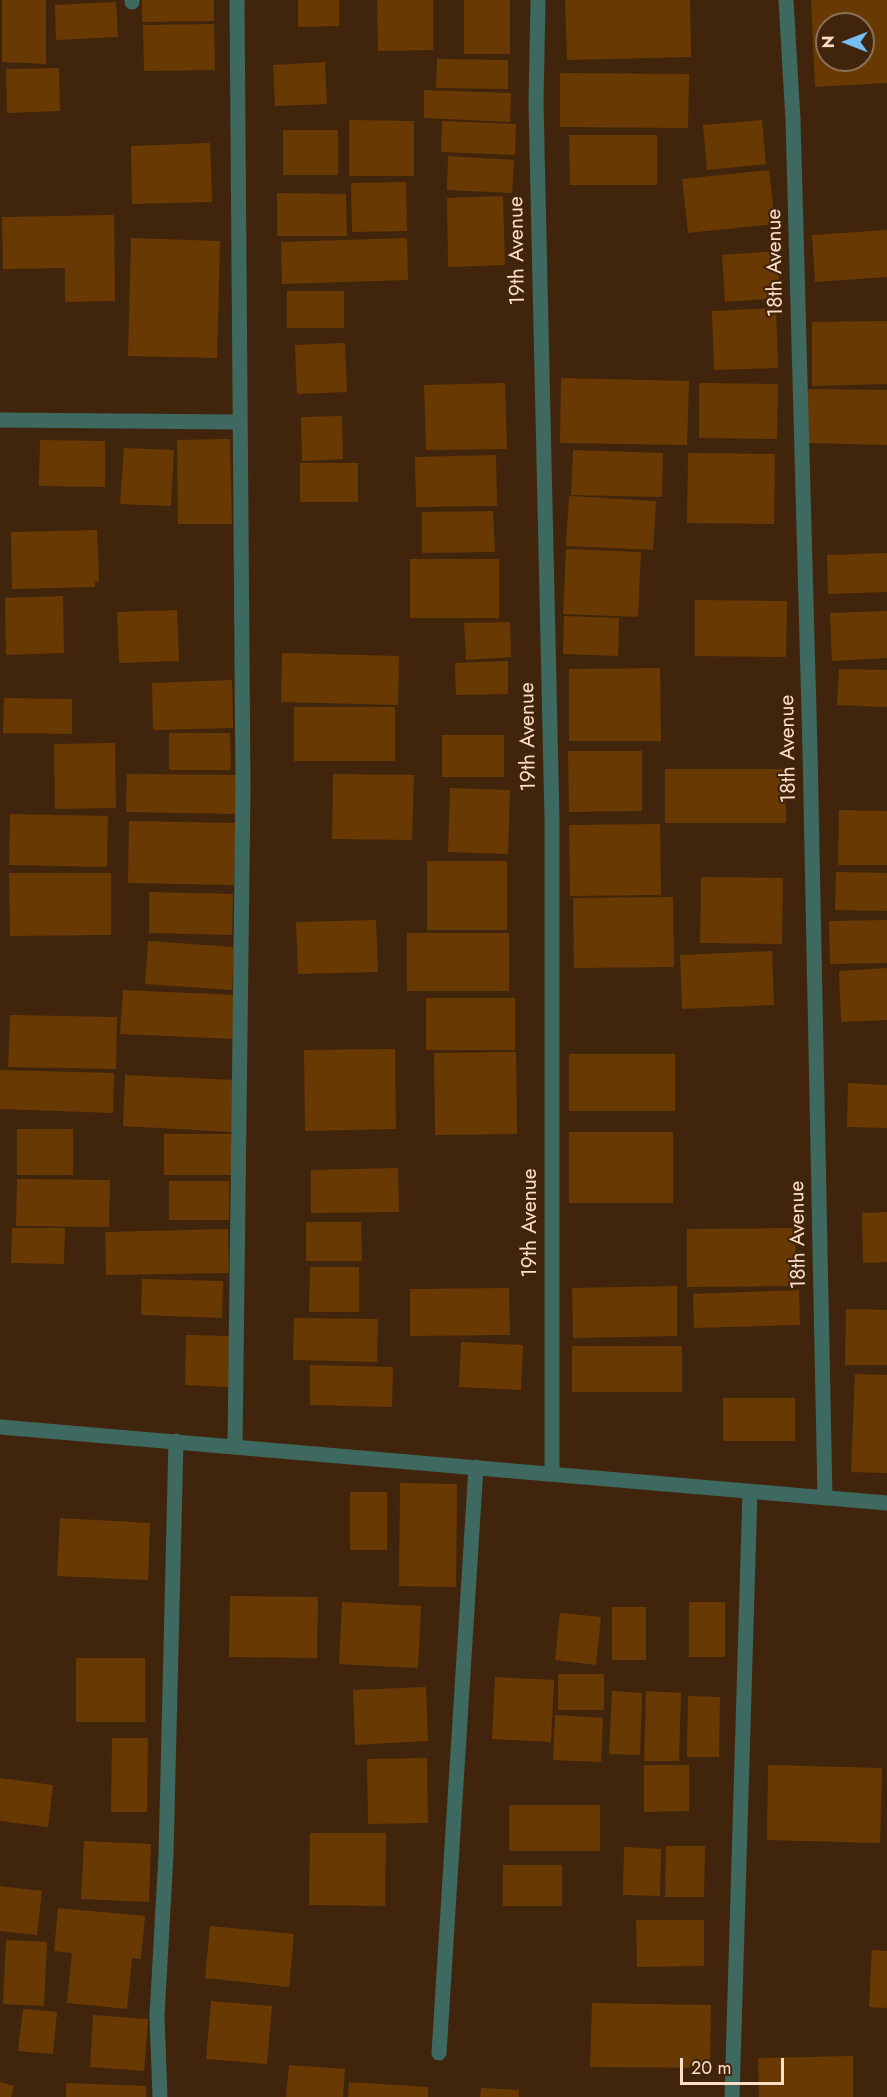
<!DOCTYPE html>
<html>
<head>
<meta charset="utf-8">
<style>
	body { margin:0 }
	#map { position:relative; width:887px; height:2097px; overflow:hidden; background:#40250c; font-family:Jost,sans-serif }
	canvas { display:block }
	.north { position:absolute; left:815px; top:12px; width:60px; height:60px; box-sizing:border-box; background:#40250c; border:2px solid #8b6f56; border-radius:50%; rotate:270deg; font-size:16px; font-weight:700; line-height:24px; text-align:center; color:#fcdec6 }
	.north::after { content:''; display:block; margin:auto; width:21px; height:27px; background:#74c0f6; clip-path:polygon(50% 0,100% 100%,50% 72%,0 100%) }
	.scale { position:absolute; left:680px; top:2058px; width:104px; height:27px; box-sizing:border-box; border:3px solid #fcdec6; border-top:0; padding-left:8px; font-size:18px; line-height:21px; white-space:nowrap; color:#fcdec6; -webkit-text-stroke:4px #40250c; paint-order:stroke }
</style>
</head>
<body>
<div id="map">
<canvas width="887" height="2097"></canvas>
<div class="north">N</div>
<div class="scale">20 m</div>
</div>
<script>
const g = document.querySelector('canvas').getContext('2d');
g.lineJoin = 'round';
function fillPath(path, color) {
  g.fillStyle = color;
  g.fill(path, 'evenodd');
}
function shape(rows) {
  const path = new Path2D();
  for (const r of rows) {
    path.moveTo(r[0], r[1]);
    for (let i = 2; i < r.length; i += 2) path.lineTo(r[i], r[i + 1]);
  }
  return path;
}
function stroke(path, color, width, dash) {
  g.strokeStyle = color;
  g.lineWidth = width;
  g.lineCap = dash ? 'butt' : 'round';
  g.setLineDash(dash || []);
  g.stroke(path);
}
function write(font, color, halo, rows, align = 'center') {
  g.font = font + ' Jost,sans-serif';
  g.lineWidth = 4.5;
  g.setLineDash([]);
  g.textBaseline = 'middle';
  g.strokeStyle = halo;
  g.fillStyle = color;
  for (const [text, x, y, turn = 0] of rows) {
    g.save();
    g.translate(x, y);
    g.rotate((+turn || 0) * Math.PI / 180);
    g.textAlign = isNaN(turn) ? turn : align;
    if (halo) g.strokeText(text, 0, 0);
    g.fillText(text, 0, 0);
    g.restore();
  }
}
fillPath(shape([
	[2,0,46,0,46,64,2,62],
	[142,0,214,0,214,21,142,22],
	[298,0,339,0,339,26,298,27],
	[377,0,433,0,433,50,378,51],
	[464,0,510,0,510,54,464,54],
	[565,0,690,0,691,57,567,60],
	[811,0,887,0,887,83,815,87],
	[827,24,863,24,863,60,827,60],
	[116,2,118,37,56,40,55,5],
	[214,24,215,70,144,71,143,25],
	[437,59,508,60,508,89,436,88],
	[325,62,327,104,275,106,273,65],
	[59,68,60,111,7,113,6,69],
	[560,73,689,74,688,128,560,127],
	[424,90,511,93,510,122,424,118],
	[349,120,414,121,414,176,349,176],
	[762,120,766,164,707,170,703,125],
	[442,121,516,124,515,155,441,152],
	[283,130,338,130,338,175,283,175],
	[569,135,657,135,657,185,570,185],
	[210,143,212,202,132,204,131,146],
	[448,156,514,160,512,193,447,190],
	[769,170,775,224,688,233,682,179],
	[406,182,407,231,352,232,351,183],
	[277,193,346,194,347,236,277,236],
	[503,196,505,265,448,267,447,198],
	[114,215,115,301,65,302,65,268,3,269,2,217],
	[887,230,887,277,815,282,812,235],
	[131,238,220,241,217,358,128,356],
	[407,238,408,280,282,284,281,242],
	[777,251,780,298,725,302,722,255],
	[287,291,344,291,344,328,287,328],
	[776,308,778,368,714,370,712,311],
	[887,321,887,384,812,386,812,322],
	[345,343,347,392,297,394,295,345],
	[561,378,689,381,687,445,560,443],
	[505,383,507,449,426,450,424,385],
	[699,383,778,384,777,439,699,438],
	[808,389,887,390,887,445,807,443],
	[342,416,343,459,302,461,301,417],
	[230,439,232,524,178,524,177,440],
	[40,440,105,441,105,487,39,486],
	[124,448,174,450,171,506,120,504],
	[573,450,663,453,662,497,571,495],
	[688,453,775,454,774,524,687,523],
	[496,455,497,506,416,507,415,457],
	[300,463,358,463,358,502,300,502],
	[569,496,656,501,653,550,566,546],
	[493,511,495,552,422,553,422,512],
	[97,530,99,582,95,582,95,587,12,589,11,532],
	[566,549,641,552,638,617,563,614],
	[887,553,887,592,828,594,827,555],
	[410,559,499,559,499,618,410,618],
	[63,596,64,653,6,655,5,598],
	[695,600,787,601,786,657,695,656],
	[177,610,179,661,119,663,117,612],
	[887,611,887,658,832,661,830,613],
	[564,616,619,618,618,656,563,654],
	[510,622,511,657,466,660,464,623],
	[282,653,399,656,398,705,281,702],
	[508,661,508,694,456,695,455,663],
	[660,668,661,741,569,741,569,669],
	[839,669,887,670,887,707,837,705],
	[232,680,233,728,153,730,152,683],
	[4,698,72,699,72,734,3,733],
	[294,707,395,707,395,761,294,761],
	[169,733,230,733,231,770,169,770],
	[442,735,504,735,504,777,442,777],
	[115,743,116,808,55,809,54,744],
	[568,751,642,751,642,811,569,812],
	[665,769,786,769,786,823,665,823],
	[127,774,237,775,236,814,126,812],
	[333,774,414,775,412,840,332,839],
	[450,788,510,790,508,854,448,852],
	[839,810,887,811,887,865,838,865],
	[10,814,108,816,107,867,9,865],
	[129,821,236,823,234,885,128,883],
	[660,824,661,895,570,896,569,825],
	[427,861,507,861,507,930,427,930],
	[836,872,887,873,887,911,835,910],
	[9,873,111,873,111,935,10,936],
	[701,877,783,878,782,944,700,943],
	[149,892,233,894,232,935,149,933],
	[673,897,674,967,574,968,573,898],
	[376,920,378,972,298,974,296,922],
	[887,920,887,963,830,964,829,921],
	[407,933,509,933,509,991,407,991],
	[148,941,234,947,232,990,145,984],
	[772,951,774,1005,682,1009,680,955],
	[887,968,887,1020,841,1022,839,971],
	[123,990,236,995,235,1039,120,1034],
	[426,998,515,998,515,1050,426,1050],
	[10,1015,117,1017,116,1069,8,1067],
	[395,1049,396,1129,305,1131,304,1050],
	[516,1052,517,1134,435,1135,434,1053],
	[569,1054,675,1054,675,1111,569,1111],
	[0,1070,114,1073,113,1113,0,1109],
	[125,1075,235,1080,232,1132,123,1126],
	[848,1083,887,1085,887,1128,847,1127],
	[17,1129,73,1129,73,1175,17,1175],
	[569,1132,673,1132,673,1203,569,1203],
	[164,1134,236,1134,236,1175,164,1175],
	[398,1168,399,1212,311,1213,311,1170],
	[17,1179,110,1180,109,1227,16,1226],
	[169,1181,229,1181,229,1220,169,1220],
	[887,1212,887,1262,863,1263,862,1213],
	[306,1222,361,1222,362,1261,306,1261],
	[12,1228,65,1228,64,1264,11,1263],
	[795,1228,796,1286,687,1287,687,1229],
	[228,1229,229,1273,106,1275,105,1232],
	[310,1267,359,1267,359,1312,309,1312],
	[142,1279,223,1281,222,1318,141,1315],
	[677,1286,677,1336,573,1338,572,1288],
	[509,1288,510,1335,410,1336,410,1289],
	[799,1290,800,1325,694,1328,693,1294],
	[846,1309,887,1310,887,1365,845,1365],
	[294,1318,378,1319,377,1362,293,1360],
	[186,1335,232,1336,230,1387,185,1385],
	[461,1342,523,1345,521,1390,459,1387],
	[572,1346,682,1346,682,1392,572,1392],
	[310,1365,393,1367,392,1407,310,1405],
	[855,1374,887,1375,887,1473,851,1472],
	[723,1398,795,1398,795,1441,723,1441],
	[400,1483,457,1484,456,1587,399,1586],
	[350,1492,387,1492,387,1550,350,1550],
	[60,1518,150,1523,148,1580,57,1576],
	[230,1596,318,1597,317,1658,229,1657],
	[342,1602,421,1606,418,1668,339,1664],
	[689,1602,725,1602,725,1657,689,1657],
	[612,1607,646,1607,646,1660,612,1660],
	[560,1613,601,1617,596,1665,555,1660],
	[76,1658,145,1658,145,1722,76,1722],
	[558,1674,604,1674,604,1710,558,1710],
	[495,1677,554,1680,551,1742,492,1739],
	[426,1687,428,1741,355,1745,353,1690],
	[612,1691,642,1693,640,1755,609,1754],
	[646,1691,681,1693,679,1761,644,1761],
	[688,1696,720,1697,719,1757,687,1757],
	[555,1715,603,1718,601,1762,553,1760],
	[112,1738,148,1738,147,1812,111,1812],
	[427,1758,428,1823,368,1824,367,1759],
	[644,1765,689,1765,689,1811,644,1812],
	[768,1765,882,1768,880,1843,767,1840],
	[0,1778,53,1785,48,1827,0,1821],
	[509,1805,600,1805,600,1851,509,1851],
	[310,1833,386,1833,385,1906,309,1905],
	[84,1841,151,1844,149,1902,81,1899],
	[666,1846,705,1846,704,1897,665,1897],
	[624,1847,661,1849,660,1896,623,1895],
	[503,1865,562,1865,562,1906,503,1906],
	[0,1886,42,1891,37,1935,0,1931],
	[58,1908,145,1916,141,1959,132,1958,127,2009,67,2003,72,1953,54,1951],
	[636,1920,704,1920,704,1966,637,1967],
	[210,1926,294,1934,289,1987,205,1978],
	[6,1940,47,1942,44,2006,3,2004],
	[872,1950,887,1951,887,2008,869,2007],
	[211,2001,272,2006,267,2064,206,2059],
	[592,2003,711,2005,710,2068,590,2067],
	[23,2009,57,2012,53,2054,18,2051],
	[93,2015,148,2019,144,2071,90,2067],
	[853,2056,853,2097,759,2097,758,2058],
	[289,2065,345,2069,343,2097,286,2097],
	[0,2082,14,2086,11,2097,0,2097],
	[349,2082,428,2087,428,2097,348,2097],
	[66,2083,146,2086,146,2097,66,2097],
	[481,2088,519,2090,519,2097,480,2097]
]), '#693904');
stroke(shape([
	[132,0,132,2],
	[538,0,536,103,552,819,552,1474],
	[786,0,793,120,810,750,825,1498],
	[0,420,240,422],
	[0,1427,887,1503],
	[235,1446,243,787,237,0],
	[439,2053,476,1467],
	[160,2097,157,2016,166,1855,176,1441],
	[732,2097,750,1491]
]), '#3d6960', 15);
write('21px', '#fcdec6', '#40250c', [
	["19th Avenue",518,251,-91],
	["18th Avenue",776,263,-91],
	["19th Avenue",529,737,-91],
	["18th Avenue",789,749,-91],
	["19th Avenue",531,1223,-90],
	["18th Avenue",799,1235,-91]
]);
</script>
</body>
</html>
